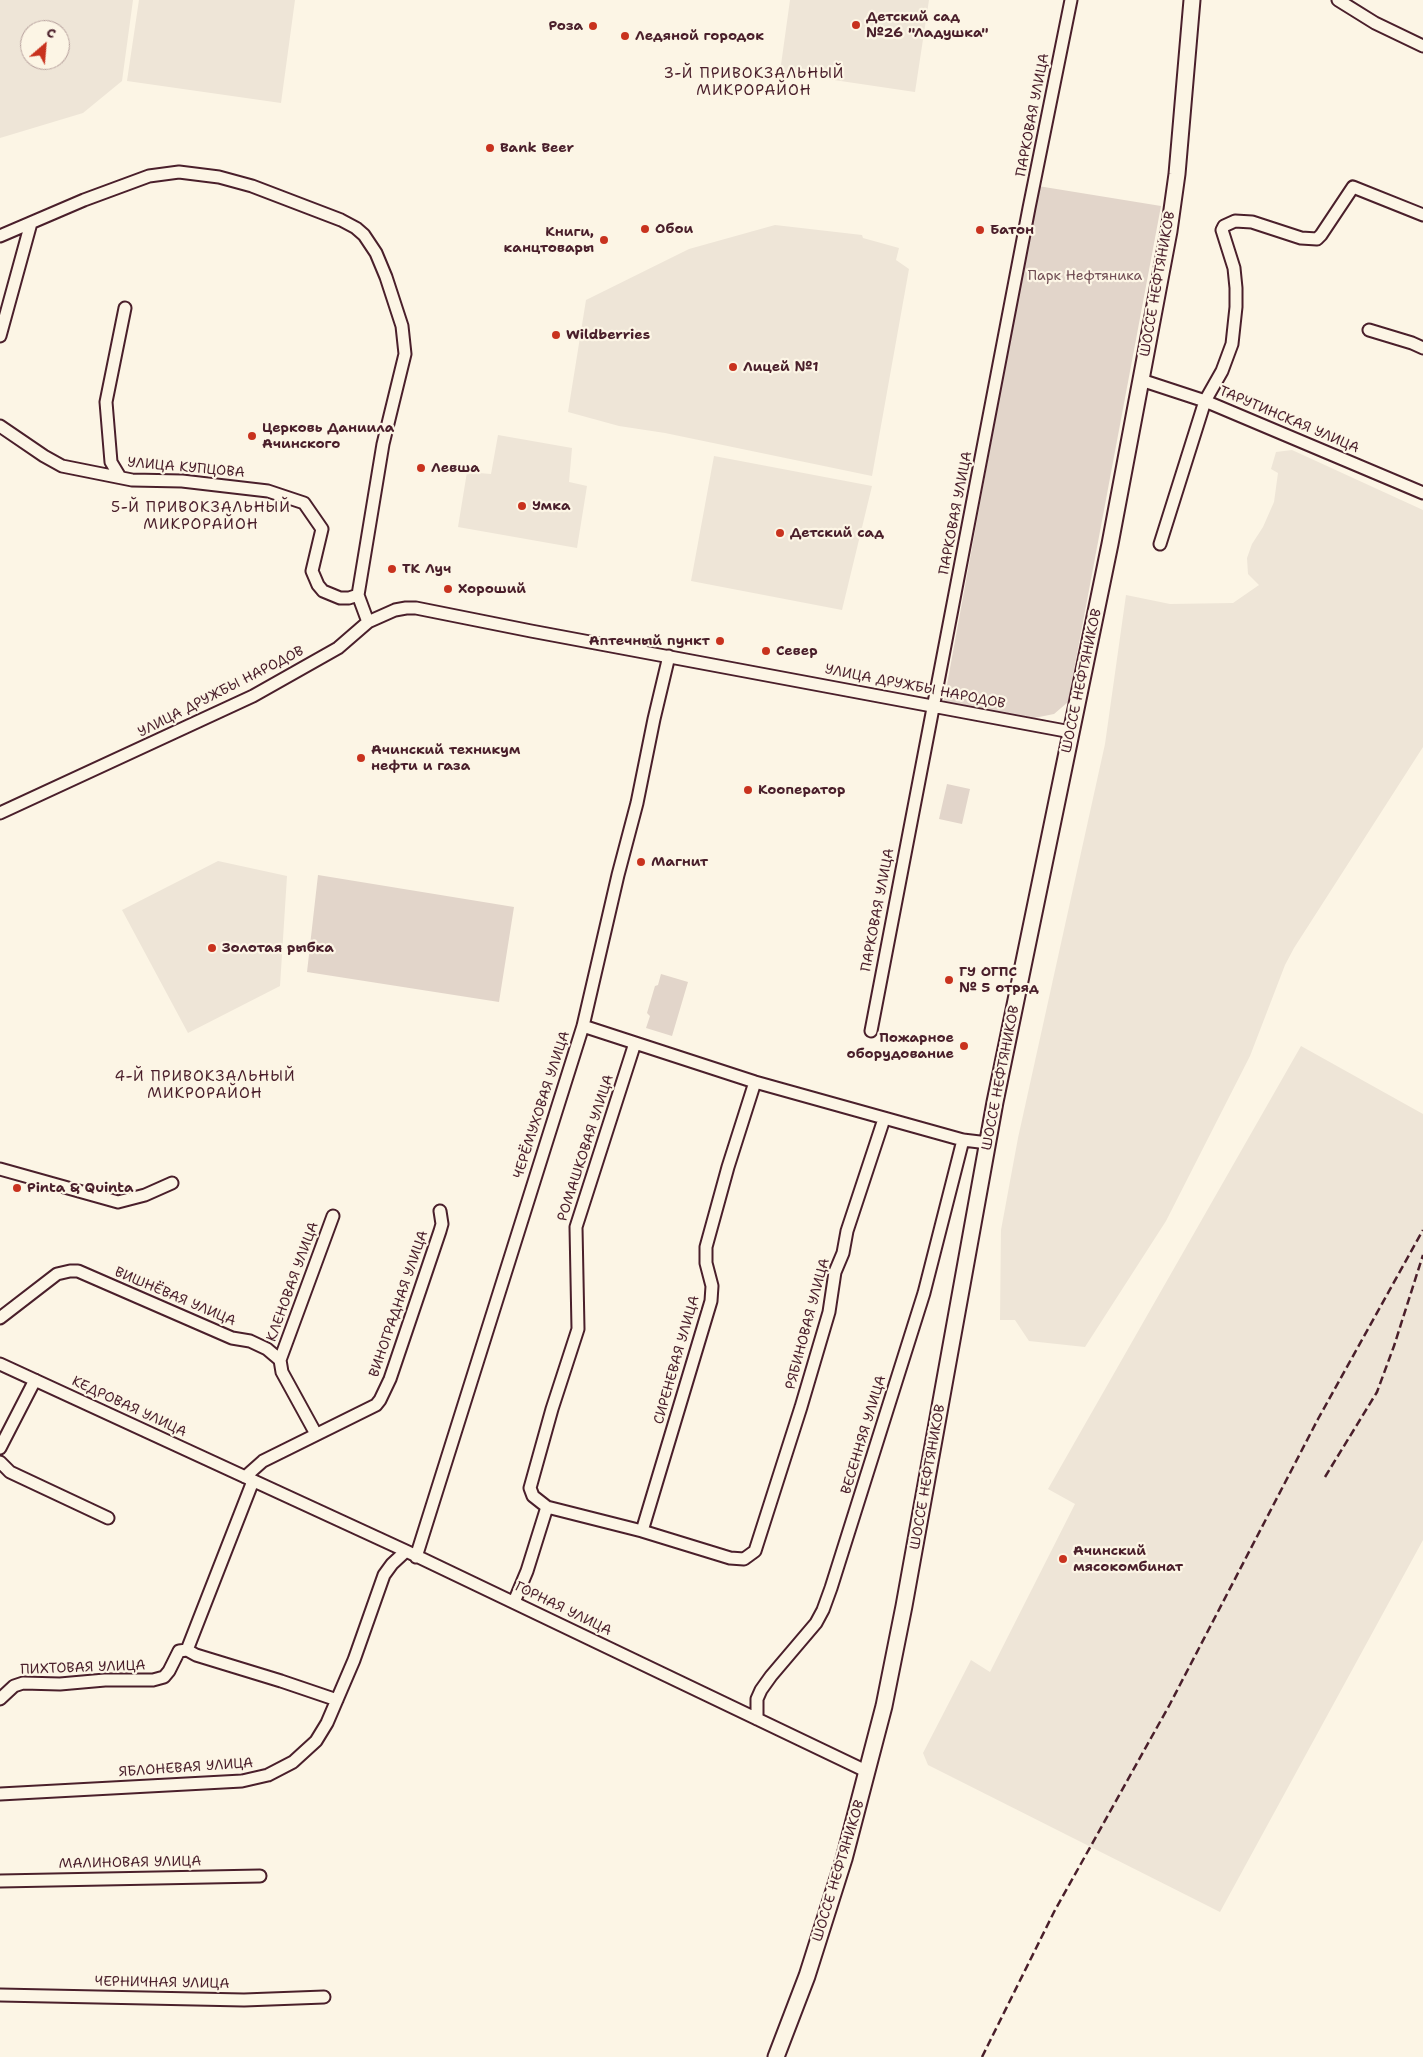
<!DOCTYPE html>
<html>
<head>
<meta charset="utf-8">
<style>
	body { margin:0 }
	#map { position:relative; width:1423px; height:2057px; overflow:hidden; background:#fcf5e5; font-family:"Shantell Sans",sans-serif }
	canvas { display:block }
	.north { position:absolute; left:20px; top:20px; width:50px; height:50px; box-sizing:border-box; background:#fcf5e5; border:1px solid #b59f9b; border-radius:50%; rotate:27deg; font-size:14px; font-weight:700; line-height:20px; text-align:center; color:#4a1f2b }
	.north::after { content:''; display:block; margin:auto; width:18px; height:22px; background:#c8321e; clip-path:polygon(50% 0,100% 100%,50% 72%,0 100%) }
</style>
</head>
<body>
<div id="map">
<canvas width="1423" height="2057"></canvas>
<div class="north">С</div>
</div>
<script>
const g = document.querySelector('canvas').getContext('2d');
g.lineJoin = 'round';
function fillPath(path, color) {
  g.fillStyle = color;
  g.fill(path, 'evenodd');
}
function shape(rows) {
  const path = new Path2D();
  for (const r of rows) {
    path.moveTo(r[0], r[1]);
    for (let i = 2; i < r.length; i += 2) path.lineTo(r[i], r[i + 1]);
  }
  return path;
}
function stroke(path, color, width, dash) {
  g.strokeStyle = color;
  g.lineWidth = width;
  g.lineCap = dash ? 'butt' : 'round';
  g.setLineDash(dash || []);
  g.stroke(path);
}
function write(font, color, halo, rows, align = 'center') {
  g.font = font + ' "Shantell Sans",sans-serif';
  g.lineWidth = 4.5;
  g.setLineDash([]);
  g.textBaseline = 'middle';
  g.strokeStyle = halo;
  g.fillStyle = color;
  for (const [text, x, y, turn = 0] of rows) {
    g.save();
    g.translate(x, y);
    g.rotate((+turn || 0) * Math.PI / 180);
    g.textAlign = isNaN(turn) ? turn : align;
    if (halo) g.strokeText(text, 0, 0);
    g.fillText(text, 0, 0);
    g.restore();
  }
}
fillPath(shape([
	[0,0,133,0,122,81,83,113,0,138],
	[30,30,60,30,60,60,30,60],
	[139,0,295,0,281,103,127,81],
	[790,0,929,0,915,92,780,72],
	[775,225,862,235,863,238,899,248,896,260,909,269,872,476,665,433,619,426,568,412,586,300,689,249],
	[498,435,572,448,569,482,587,486,577,548,458,527,467,472,491,474],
	[1292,450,1423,510,1423,747,1294,948,1285,965,1250,1056,1166,1221,1085,1347,1029,1341,1015,1320,1000,1320,1001,1230,1018,1138,1105,744,1126,595,1170,604,1233,603,1259,585,1248,574,1247,558,1252,544,1263,527,1274,502,1278,473,1271,469,1276,452],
	[714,456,872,486,842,610,691,581],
	[218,861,287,876,280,986,188,1033,122,910],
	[1301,1046,1423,1114,1423,1540,1220,1912,928,1765,923,1753,971,1660,990,1672,1075,1504,1048,1489]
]), '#eee5d7');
fillPath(shape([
	[1038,186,1161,206,1068,702,1054,714,1034,718,944,701],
	[947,784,970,789,962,824,939,819],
	[318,875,514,907,499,1002,307,972],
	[661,974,688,982,672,1036,646,1028,650,1016,647,1013,655,986,658,985]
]), '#e2d5ca');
const minor = shape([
	[1338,0,1375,23,1423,46],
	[0,236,84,200,149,176,179,172,219,177,252,186,341,220,356,228,364,235,376,253,386,277,402,326,405,354,383,444,358,595,368,622],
	[1369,330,1412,343,1423,348],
	[0,336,31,223],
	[1141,380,1205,401,1423,493],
	[0,426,44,456,62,466,132,480,182,481,268,491,304,503,322,529,312,571,318,585,323,591,340,598,349,598,358,595],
	[120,477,111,462,106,402,125,308],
	[1160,544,1205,401,1222,371,1232,344,1236,307,1236,288,1234,268,1222,230,1224,226,1235,221,1252,222,1301,238,1317,239,1321,235,1353,187,1423,215],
	[0,813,253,696,338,648,368,622,395,610,406,608,416,608,531,631,1071,732],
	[583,1026,755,1082,963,1140,988,1143],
	[871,1031,1029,208,1071,0],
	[635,1043,576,1227,578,1329,552,1409,530,1488,533,1496,547,1507,642,1531,730,1558,744,1559,755,1551,801,1407,829,1312,835,1272,843,1253,847,1231,884,1119],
	[0,1169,118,1202,145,1195,172,1183],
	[0,1318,57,1274,70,1271,78,1271,232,1338,250,1341,267,1349,280,1360],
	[0,1364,406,1551,868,1772],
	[316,1434,282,1372,280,1360,333,1216],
	[0,1448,35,1380],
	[0,1462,10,1472,108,1518],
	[245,1477,263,1461,376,1405,380,1400,390,1379,440,1231,442,1224,440,1211],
	[642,1531,711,1301,712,1286,706,1263,706,1247,728,1167,755,1082],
	[416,1557,583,1026,618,875,637,803,654,719,669,656],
	[514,1602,527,1571,547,1507],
	[187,1650,253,1481],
	[187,1650,196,1655,281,1681,337,1700],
	[0,1699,14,1686,23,1683,60,1684,105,1680,153,1680,164,1677,169,1671,179,1651,187,1650],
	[757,1719,757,1699,761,1690,771,1676,816,1623,823,1610,831,1588,924,1293,963,1140],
	[0,1794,242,1781,268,1775,293,1762,316,1741,327,1723,354,1660,384,1575,392,1564,406,1551],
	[0,1881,260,1876],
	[0,1995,244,2000,324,1997]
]);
const major = shape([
	[776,2057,807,1976,844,1859,884,1706,904,1606,995,1102,1110,544,1169,231,1177,174,1192,0]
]);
stroke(minor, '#4a1f2b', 15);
stroke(major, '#4a1f2b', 19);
stroke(minor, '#fcf5e5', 11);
stroke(major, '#fcf5e5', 15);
stroke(shape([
	[1325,1477,1377,1392,1394,1346,1423,1255],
	[982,2057,1054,1912,1170,1704,1318,1419,1423,1230]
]), '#4a1f2b', 2.5, [8, 4]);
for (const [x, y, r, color] of [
	[856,25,5,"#c8321e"],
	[593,26,5,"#c8321e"],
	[625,36,5,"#c8321e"],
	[490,148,5,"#c8321e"],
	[645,229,5,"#c8321e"],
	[980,230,5,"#c8321e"],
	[604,240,5,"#c8321e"],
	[556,335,5,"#c8321e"],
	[733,367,5,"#c8321e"],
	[252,436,5,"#c8321e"],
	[421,468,5,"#c8321e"],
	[522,506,5,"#c8321e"],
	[780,533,5,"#c8321e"],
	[392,569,5,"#c8321e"],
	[448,589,5,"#c8321e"],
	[720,641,5,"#c8321e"],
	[766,651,5,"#c8321e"],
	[361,758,5,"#c8321e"],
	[748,790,5,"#c8321e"],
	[641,862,5,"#c8321e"],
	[212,948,5,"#c8321e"],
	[949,980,5,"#c8321e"],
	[964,1046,5,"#c8321e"],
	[17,1188,5,"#c8321e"],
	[1063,1559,5,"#c8321e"]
]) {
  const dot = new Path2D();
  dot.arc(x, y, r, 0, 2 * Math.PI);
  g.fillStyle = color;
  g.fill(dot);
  stroke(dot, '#fcf5e5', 2);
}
write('bold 14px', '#4a1f2b', '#fcf5e5', [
	["Детский сад",866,17],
	["№26 \"Ладушка\"",866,33],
	["Роза",583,26,"right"],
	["Ледяной городок",635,36],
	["Bank Beer",500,148],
	["Обои",655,229],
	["Батон",990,230],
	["Книги,",594,232,"right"],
	["канцтовары",594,248,"right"],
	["Wildberries",566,335],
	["Лицей №1",743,367],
	["Церковь Даниила",262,428],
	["Ачинского",262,444],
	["Левша",431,468],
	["Умка",532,506],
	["Детский сад",790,533],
	["ТК Луч",402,569],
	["Хороший",458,589],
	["Аптечный пункт",710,641,"right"],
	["Север",776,651],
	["Ачинский техникум",371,750],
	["нефти и газа",371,766],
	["Кооператор",758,790],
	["Магнит",651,862],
	["Золотая рыбка",222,948],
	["ГУ ОГПС",959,972],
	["№ 5 отряд",959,988],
	["Пожарное",954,1038,"right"],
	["оборудование",954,1054,"right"],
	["Pinta & Quinta",27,1188],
	["Ачинский",1073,1551],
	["мясокомбинат",1073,1567]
], 'left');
write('14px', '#4a1f2b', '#fcf5e5', [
	["ПАРКОВАЯ УЛИЦА",1033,115,-79],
	["ШОССЕ НЕФТЯНИКОВ",1158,284,-80],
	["ТАРУТИНСКАЯ УЛИЦА",1289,420,23],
	["УЛИЦА КУПЦОВА",186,468,5],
	["ПАРКОВАЯ УЛИЦА",956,513,-79],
	["ШОССЕ НЕФТЯНИКОВ",1082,681,-78],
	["УЛИЦА ДРУЖБЫ НАРОДОВ",915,687,11],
	["УЛИЦА ДРУЖБЫ НАРОДОВ",221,692,-27],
	["ПАРКОВАЯ УЛИЦА",878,910,-79],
	["ШОССЕ НЕФТЯНИКОВ",1001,1078,-79],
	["ЧЕРЁМУХОВАЯ УЛИЦА",542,1105,-72],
	["РОМАШКОВАЯ УЛИЦА",586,1148,-72],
	["КЛЕНОВАЯ УЛИЦА",293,1282,-70],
	["ВИШНЁВАЯ УЛИЦА",175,1297,23],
	["ВИНОГРАДНАЯ УЛИЦА",399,1304,-71],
	["РЯБИНОВАЯ УЛИЦА",808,1324,-75],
	["СИРЕНЕВАЯ УЛИЦА",677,1360,-74],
	["КЕДРОВАЯ УЛИЦА",129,1407,25],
	["ВЕСЕННЯЯ УЛИЦА",864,1435,-73],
	["ШОССЕ НЕФТЯНИКОВ",928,1477,-80],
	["ГОРНАЯ УЛИЦА",563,1609,26],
	["ПИХТОВАЯ УЛИЦА",83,1668,-2],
	["ЯБЛОНЕВАЯ УЛИЦА",186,1768,-4],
	["МАЛИНОВАЯ УЛИЦА",130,1863,-1],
	["ШОССЕ НЕФТЯНИКОВ",839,1871,-73],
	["ЧЕРНИЧНАЯ УЛИЦА",162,1983,1]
]);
write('14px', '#704c53', '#fcf5e5', [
	["Парк Нефтяника",1085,276]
]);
g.letterSpacing = '1px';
write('15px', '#4a1f2b', '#fcf5e5', [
	["3-Й ПРИВОКЗАЛЬНЫЙ",754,74],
	["МИКРОРАЙОН",754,91],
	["5-Й ПРИВОКЗАЛЬНЫЙ",201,508],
	["МИКРОРАЙОН",201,525],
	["4-Й ПРИВОКЗАЛЬНЫЙ",205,1077],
	["МИКРОРАЙОН",205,1094]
]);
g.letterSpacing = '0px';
</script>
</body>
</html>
